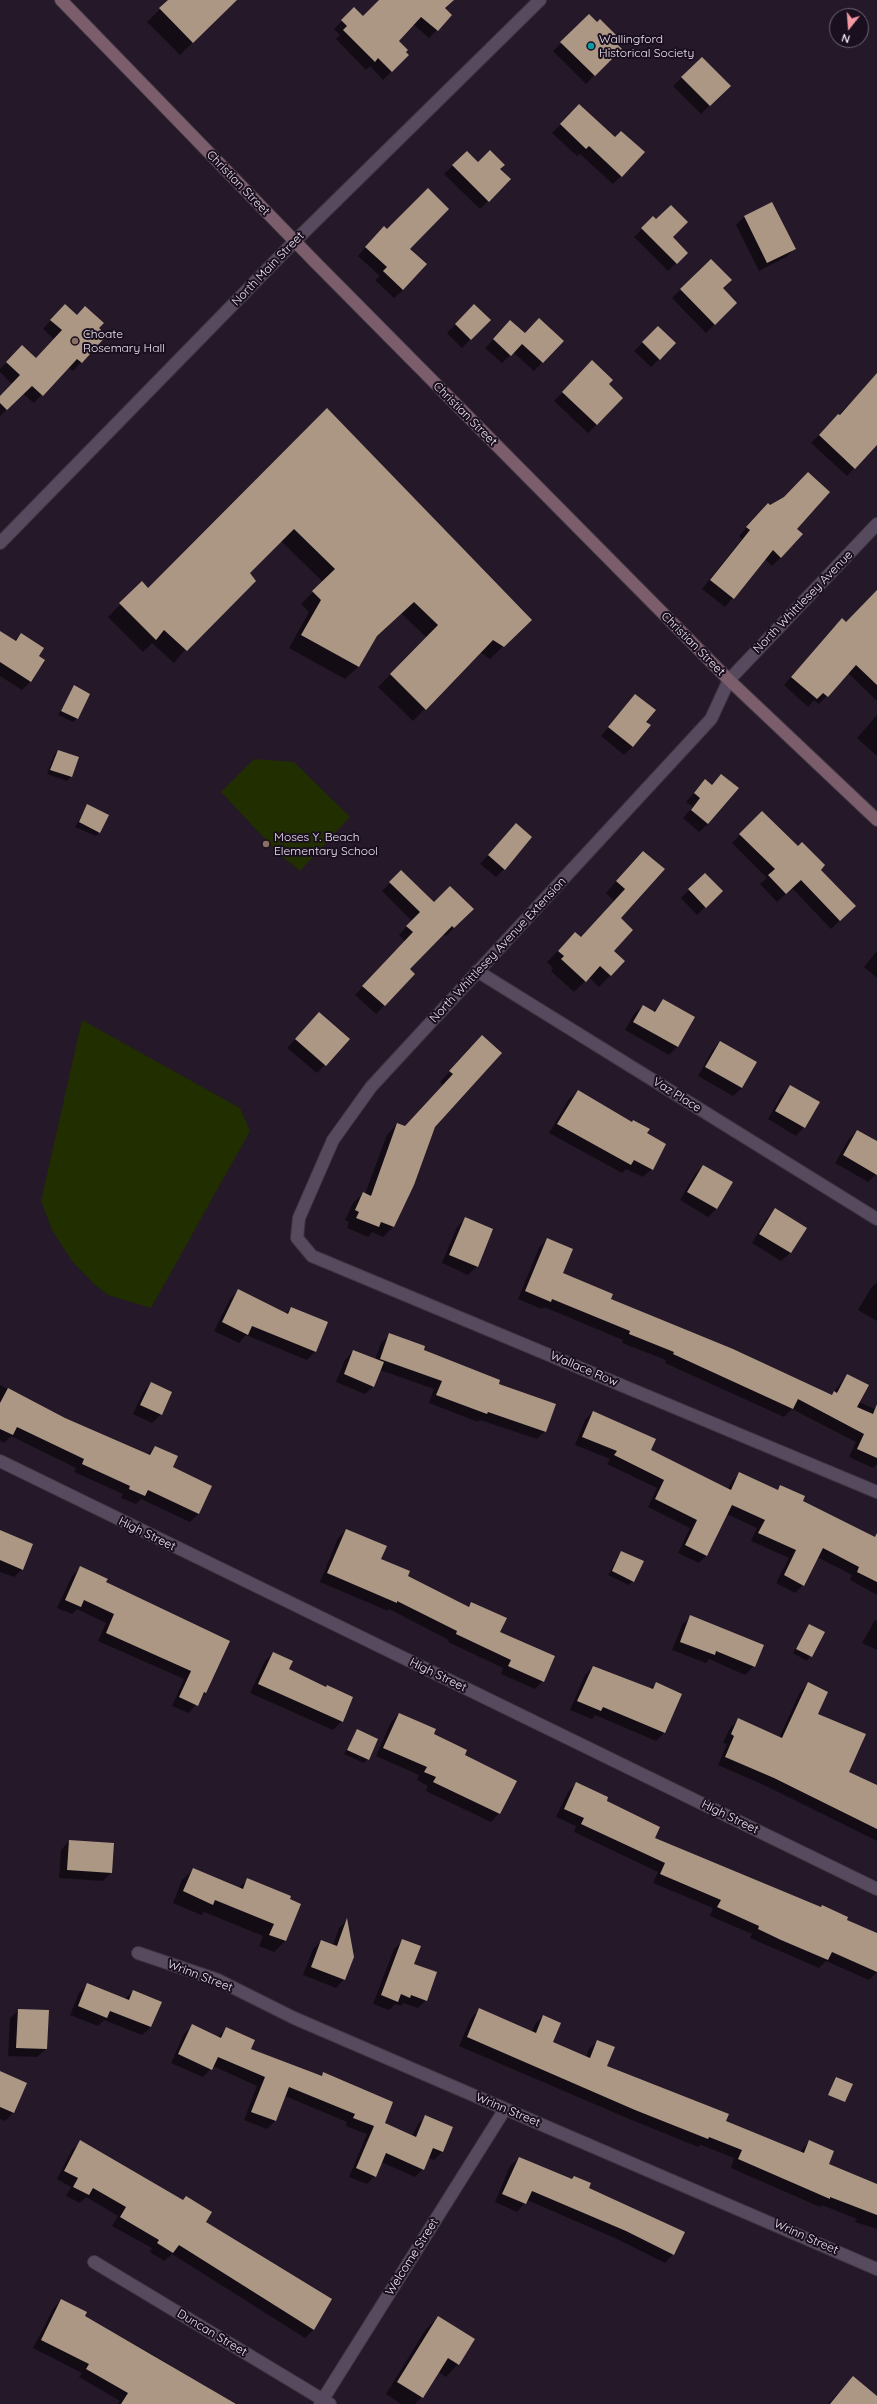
<!DOCTYPE html>
<html>
<head>
<meta charset="utf-8">
<style>
	body { margin:0 }
	#map { position:relative; width:877px; height:2404px; overflow:hidden; background:#241829; font-family:Quicksand,sans-serif }
	canvas { display:block }
	.north { position:absolute; left:829px; top:8px; width:40px; height:40px; box-sizing:border-box; background:#1a0f1f; border:1px solid #6e6573; border-radius:50%; rotate:197deg; font-size:11px; font-weight:700; line-height:16px; text-align:center; color:#ede5f1 }
	.north::after { content:''; display:block; margin:auto; width:14px; height:18px; background:#f49aa4; clip-path:polygon(50% 0,100% 100%,50% 72%,0 100%) }
</style>
</head>
<body>
<div id="map">
<canvas width="877" height="2404"></canvas>
<div class="north">N</div>
</div>
<script>
const g = document.querySelector('canvas').getContext('2d');
g.lineJoin = 'round';
function fillPath(path, color) {
  g.fillStyle = color;
  g.fill(path, 'evenodd');
}
function shape(rows) {
  const path = new Path2D();
  for (const r of rows) {
    path.moveTo(r[0], r[1]);
    for (let i = 2; i < r.length; i += 2) path.lineTo(r[i], r[i + 1]);
  }
  return path;
}
function stroke(path, color, width, dash) {
  g.strokeStyle = color;
  g.lineWidth = width;
  g.lineCap = dash ? 'butt' : 'round';
  g.setLineDash(dash || []);
  g.stroke(path);
}
function write(font, color, halo, rows, align = 'center') {
  g.font = font + ' Quicksand,sans-serif';
  g.lineWidth = 4;
  g.setLineDash([]);
  g.textBaseline = 'middle';
  g.strokeStyle = halo;
  g.fillStyle = color;
  for (const [text, x, y, turn = 0] of rows) {
    g.save();
    g.translate(x, y);
    g.rotate((+turn || 0) * Math.PI / 180);
    g.textAlign = isNaN(turn) ? turn : align;
    if (halo) g.strokeText(text, 0, 0);
    g.fillText(text, 0, 0);
    g.restore();
  }
}
fillPath(shape([
	[254,759,294,762,350,817,300,871,280,855,221,792],
	[82,1020,240,1108,250,1131,151,1308,108,1295,94,1284,72,1261,52,1230,41,1201]
]), '#202e00');
fillPath(shape([
	[169,0,236,0,180,55,147,22],
	[396,0,441,0,444,8,451,15,429,38,413,24,398,41,408,55,383,80,370,66,366,70,336,39,340,35,334,29,354,9,363,17],
	[589,15,620,49,586,84,553,51],
	[702,58,729,86,701,114,673,86],
	[571,114,621,176,613,184,580,154,577,156,552,133],
	[467,152,478,163,499,169,510,179,480,209,444,174],
	[772,203,795,248,786,257,759,271,736,225,744,217],
	[653,218,686,253,668,271,634,237],
	[376,235,403,290,394,298,375,280,380,276,358,256],
	[711,260,722,288,736,303,706,333,672,298],
	[474,306,489,320,462,348,447,333],
	[57,313,77,315,105,335,73,371,68,367,34,403,23,394,0,416,0,397,12,384,0,372,0,369,14,355,36,359,54,339,43,329],
	[658,327,675,343,651,367,634,351],
	[502,330,524,335,562,341,534,371,513,352,502,363,485,348],
	[584,370,607,384,597,424,588,433,554,401],
	[877,376,877,443,847,476,811,443],
	[327,409,518,632,490,659,480,652,413,721,378,687,427,638,401,613,375,638,358,667,345,679,289,648,309,612,301,604,323,582,281,541,248,573,174,663,152,643,143,652,108,617,142,582,148,589],
	[759,513,795,529,781,557,772,566,765,559,725,607,702,589,742,539,739,536],
	[877,591,877,701,848,673,819,704,814,700,808,707,784,685,834,627,842,619,846,623],
	[0,632,14,641,21,634,37,656,44,660,30,682,22,690,0,676],
	[74,687,77,718,73,722,58,715],
	[635,695,645,722,633,746,624,755,601,736],
	[877,715,877,756,857,738],
	[58,751,78,758,71,777,67,781,47,774,54,755],
	[721,775,708,824,699,832,683,818,693,807,686,802,705,781,711,785],
	[87,806,99,832,96,836,75,827],
	[762,813,854,906,831,929,792,888,777,902,760,884,767,878,732,843],
	[508,832,504,869,496,877,480,864],
	[632,863,613,951,624,961,599,987,589,977,574,992,551,971,553,968,547,962,575,933,581,938,614,901,606,893],
	[401,872,434,903,472,909,446,936,443,934,409,969,414,974,376,1014,355,995,405,941,399,935,412,921,382,891],
	[705,874,721,891,697,915,681,898],
	[877,951,877,978,864,967],
	[663,1000,694,1018,677,1047,669,1055,625,1030,634,1014,643,1006,653,1012],
	[311,1022,348,1039,317,1073,287,1048],
	[482,1036,434,1126,413,1184,393,1227,383,1237,372,1232,368,1237,347,1228,349,1222,345,1220,353,1203,363,1193,365,1194,387,1135,397,1124,405,1127,443,1085,440,1082],
	[720,1042,742,1088,733,1096,698,1076,712,1051],
	[791,1086,804,1127,796,1136,768,1119,782,1094],
	[578,1091,646,1134,652,1169,643,1177,626,1169,622,1173,549,1133,569,1099],
	[857,1131,877,1142,877,1173,868,1182,835,1163,849,1139],
	[703,1166,716,1209,708,1217,680,1200,695,1174],
	[775,1210,805,1228,790,1253,781,1261,752,1243,767,1218],
	[466,1218,477,1266,468,1275,442,1263,457,1227],
	[547,1239,562,1274,610,1300,831,1395,847,1375,859,1402,877,1410,877,1464,873,1468,849,1457,856,1442,792,1409,784,1417,665,1363,666,1360,622,1343,623,1340,544,1307,542,1309,518,1299,539,1248],
	[877,1282,877,1321,858,1310,871,1288],
	[238,1291,285,1314,291,1308,327,1323,315,1352,307,1360,246,1335,239,1343,214,1331,230,1299],
	[390,1335,498,1384,545,1431,537,1439,480,1420,478,1422,429,1403,434,1389,380,1370,374,1386,365,1394,336,1382,345,1360,353,1351,375,1360,381,1343],
	[152,1383,171,1392,161,1414,152,1423,133,1414,143,1392],
	[0,1385,65,1419,147,1455,155,1447,171,1468,198,1514,190,1522,141,1499,136,1504,121,1498,123,1494,74,1472,76,1468,11,1436,4,1443,0,1441],
	[593,1412,649,1450,728,1489,732,1481,740,1473,777,1490,781,1486,802,1502,874,1538,877,1535,877,1595,850,1580,852,1575,817,1557,803,1585,795,1593,776,1583,789,1558,751,1541,757,1528,727,1514,707,1555,699,1563,678,1553,690,1528,648,1507,657,1488,607,1464,610,1459,575,1445,585,1420],
	[346,1530,380,1560,407,1577,467,1607,471,1603,543,1681,535,1689,501,1674,503,1668,448,1642,449,1640,389,1609,388,1611,320,1582,338,1538],
	[0,1531,22,1569,14,1577,0,1572],
	[621,1552,633,1581,629,1585,608,1575],
	[81,1567,105,1583,228,1642,205,1693,189,1713,172,1706,184,1679,98,1641,106,1623,77,1609,72,1614,57,1608,72,1576],
	[691,1616,754,1666,745,1675,709,1659,706,1663,672,1650,682,1625],
	[875,1620,877,1621,877,1650,862,1643],
	[809,1625,823,1633,807,1661,793,1653],
	[273,1653,287,1670,325,1688,352,1697,342,1721,333,1730,250,1693,265,1661],
	[593,1667,650,1689,656,1684,681,1694,664,1733,656,1741,595,1715,592,1719,570,1710,585,1675],
	[808,1684,817,1715,848,1773,877,1799,877,1841,766,1786,718,1765,727,1744,723,1743,730,1728,738,1720,779,1738,800,1692],
	[399,1714,464,1755,499,1813,491,1822,426,1791,428,1786,417,1780,419,1775,376,1756,391,1722],
	[357,1731,368,1759,364,1763,344,1754],
	[576,1784,605,1802,653,1839,821,1908,877,1934,877,1972,869,1980,826,1961,819,1968,750,1938,752,1934,710,1916,713,1908,653,1883,658,1872,574,1832,576,1826,556,1817,568,1792],
	[69,1841,111,1873,103,1881,59,1878,61,1850],
	[194,1869,238,1889,248,1879,285,1941,274,1952,259,1946,263,1936,204,1912,201,1915,173,1903,182,1880],
	[346,1921,353,1957,344,1979,336,1988,303,1975,313,1949,321,1941,333,1945,339,1928],
	[403,1940,426,2000,418,2008,403,2003,401,2006,395,2004,389,2010,373,2004,394,1949],
	[87,1985,124,2000,133,1991,151,2027,142,2035,104,2020,98,2026,70,2015,79,1993],
	[19,2010,46,2049,37,2057,8,2056,10,2018],
	[479,2010,532,2032,535,2024,543,2016,552,2042,586,2057,589,2049,598,2041,606,2066,725,2122,800,2152,809,2141,827,2164,877,2185,877,2229,855,2222,857,2219,822,2205,820,2207,731,2168,734,2158,701,2145,698,2147,627,2118,459,2046,471,2018],
	[192,2026,218,2037,226,2028,250,2049,320,2076,323,2073,383,2124,412,2136,418,2124,426,2116,452,2128,442,2152,434,2160,428,2157,423,2169,415,2177,381,2162,375,2176,367,2184,349,2177,367,2134,346,2126,347,2122,285,2096,275,2121,267,2129,244,2120,257,2086,213,2066,203,2077,171,2063,184,2034],
	[0,2072,13,2113,5,2121,0,2119],
	[80,2142,204,2222,331,2300,313,2330,305,2338,172,2254,164,2261,150,2252,152,2248,112,2226,118,2216,86,2197,80,2203,66,2196,71,2187,57,2179,72,2150],
	[519,2158,588,2188,673,2254,665,2263,617,2239,527,2200,517,2212,495,2202,510,2166],
	[61,2300,83,2316,152,2354,230,2404,118,2404,120,2401,79,2377,82,2373,33,2348,53,2309],
	[438,2317,474,2339,458,2364,446,2377,438,2372,422,2397,415,2404,401,2404,386,2394,426,2329],
	[853,2378,877,2397,877,2404,828,2404]
]), '#0007');
fillPath(shape([
	[168,0,237,0,193,43,159,8],
	[379,0,454,0,445,8,452,15,438,31,421,17,399,41,408,50,406,52,409,55,392,72,378,58,375,62,343,30,347,26,341,20,354,7,363,16],
	[589,14,597,22,600,19,618,37,614,41,622,49,595,76,560,42],
	[702,57,731,86,710,106,681,77],
	[579,104,615,137,621,131,645,152,622,177,589,146,586,149,560,124],
	[490,150,505,165,500,169,511,179,489,202,452,165,467,151,478,162],
	[428,188,449,209,410,249,427,264,403,290,383,271,387,267,365,247,384,226,387,229],
	[772,202,796,249,767,263,744,216],
	[671,205,688,222,673,237,688,253,677,264,641,228,653,216,656,219],
	[711,259,732,280,723,288,737,303,715,325,680,289],
	[65,304,77,315,85,306,104,323,99,328,107,335,82,363,77,359,43,396,32,386,7,410,0,403,0,396,20,375,6,362,22,345,36,358,62,330,50,320],
	[474,304,491,320,471,340,455,324],
	[539,318,564,341,543,363,522,344,511,356,493,339,510,320,525,333],
	[658,326,676,343,660,360,642,342],
	[592,360,613,380,609,384,623,398,597,425,562,392],
	[877,373,877,445,855,469,819,435,838,414,840,415],
	[327,408,532,620,504,647,493,640,426,710,390,674,438,625,414,602,377,636,359,667,301,635,321,600,312,591,335,569,294,529,250,573,256,581,187,651,164,630,156,640,119,603,142,581,148,588],
	[808,472,830,492,797,529,803,534,781,558,773,550,734,599,710,580,750,530,746,527,768,503,770,505,784,497],
	[877,590,877,685,856,665,828,697,823,693,817,699,791,677,842,618,846,622],
	[0,631,16,641,21,633,44,648,39,656,45,660,31,682,0,662],
	[74,685,90,694,78,719,61,711],
	[635,694,656,710,646,722,651,725,633,747,608,727],
	[58,750,79,757,72,777,50,770],
	[721,774,739,788,708,824,691,810,700,798,694,793,705,779,712,785],
	[87,804,109,815,100,833,79,822],
	[762,811,798,846,802,842,825,865,821,870,856,906,840,921,801,880,786,894,768,875,775,869,739,834],
	[516,823,532,837,505,870,488,855],
	[643,851,665,869,621,918,633,930,614,951,625,961,611,976,600,966,586,982,561,959,564,956,558,951,575,932,581,937,625,889,616,881],
	[401,870,434,902,450,886,474,909,454,928,452,926,410,969,415,974,385,1006,362,986,413,932,406,926,420,912,389,882],
	[705,873,723,891,706,908,688,889],
	[663,999,695,1017,678,1047,633,1022,643,1005,655,1012],
	[319,1012,350,1039,326,1066,295,1039],
	[482,1035,502,1053,435,1127,414,1185,394,1227,381,1222,379,1227,356,1218,359,1212,355,1210,363,1192,371,1196,397,1123,405,1126,453,1074,449,1071],
	[720,1041,757,1062,742,1088,705,1067],
	[790,1085,820,1102,805,1128,775,1111],
	[578,1090,632,1122,633,1120,650,1129,647,1133,666,1144,653,1170,634,1160,631,1165,557,1124],
	[857,1130,877,1141,877,1175,843,1155],
	[703,1165,733,1182,717,1209,687,1192],
	[775,1208,807,1228,791,1253,759,1234],
	[465,1217,493,1229,478,1267,449,1255],
	[547,1238,573,1249,563,1273,613,1294,611,1299,733,1349,832,1395,834,1391,837,1393,847,1374,869,1385,857,1407,873,1414,877,1404,877,1458,857,1449,864,1434,798,1399,793,1409,673,1354,674,1352,629,1334,630,1331,552,1299,551,1302,525,1291],
	[238,1289,288,1314,291,1307,328,1322,316,1352,252,1326,248,1335,222,1322],
	[389,1333,425,1346,424,1350,500,1380,499,1384,556,1404,546,1432,488,1412,487,1414,436,1395,442,1381,380,1359],
	[353,1350,384,1362,374,1387,344,1374],
	[151,1382,172,1392,162,1415,140,1405],
	[8,1388,65,1418,150,1455,155,1446,178,1456,173,1467,212,1486,199,1514,148,1490,145,1496,129,1489,130,1486,82,1464,84,1459,17,1427,13,1435,0,1429,0,1403],
	[593,1411,656,1439,651,1450,731,1490,739,1472,778,1490,780,1485,805,1496,803,1501,875,1537,877,1533,877,1582,857,1572,859,1567,823,1548,804,1586,784,1575,796,1550,758,1533,765,1520,732,1505,707,1556,685,1545,697,1520,655,1499,664,1480,614,1455,617,1451,582,1437],
	[346,1529,387,1546,381,1559,410,1571,408,1576,469,1607,471,1602,507,1618,500,1632,555,1656,544,1682,508,1666,511,1660,456,1634,457,1631,397,1601,397,1603,327,1573],
	[0,1530,33,1544,23,1570,0,1560],
	[621,1551,644,1561,634,1582,612,1571],
	[80,1566,108,1579,106,1582,230,1641,206,1693,204,1692,198,1706,179,1697,191,1671,106,1633,114,1614,84,1600,81,1607,65,1600],
	[690,1615,764,1645,755,1667,716,1651,715,1655,680,1642],
	[809,1624,825,1632,812,1657,796,1649],
	[273,1652,293,1661,289,1669,326,1687,327,1685,353,1697,343,1722,258,1684],
	[593,1666,653,1689,656,1682,682,1694,665,1733,603,1707,601,1711,577,1701],
	[808,1682,828,1692,818,1714,866,1734,849,1772,877,1785,877,1829,774,1778,725,1757,734,1736,731,1734,738,1718,782,1738],
	[399,1713,436,1729,434,1734,467,1750,465,1755,517,1781,500,1814,433,1782,436,1777,424,1772,427,1767,383,1748],
	[357,1729,378,1739,369,1760,347,1750],
	[576,1782,608,1797,607,1801,660,1827,655,1838,821,1907,822,1905,848,1917,847,1920,877,1933,877,1972,832,1952,828,1960,781,1940,758,1929,759,1926,717,1907,721,1900,660,1874,665,1863,581,1824,584,1818,564,1809],
	[69,1840,114,1843,112,1873,67,1870],
	[193,1868,243,1889,247,1878,291,1896,290,1899,301,1904,286,1941,269,1935,274,1924,215,1900,213,1905,183,1891],
	[347,1918,354,1957,345,1980,311,1967,321,1940,337,1946],
	[402,1939,421,1946,414,1964,437,1972,427,2001,411,1995,410,1998,401,1994,398,2002,381,1995],
	[87,1983,129,2000,133,1990,162,2002,151,2027,110,2011,107,2018,78,2006],
	[479,2008,536,2033,543,2015,561,2023,553,2042,590,2058,597,2040,615,2047,607,2066,729,2114,726,2121,804,2153,809,2140,834,2151,829,2164,877,2184,877,2215,830,2197,830,2199,738,2159,742,2150,709,2137,708,2139,635,2110,467,2037],
	[18,2009,49,2010,47,2049,16,2048],
	[192,2024,221,2038,226,2027,255,2040,251,2049,322,2076,323,2072,393,2102,385,2123,416,2137,425,2115,453,2127,443,2152,433,2148,424,2170,386,2153,376,2177,356,2168,374,2126,353,2118,355,2114,289,2087,276,2121,251,2112,265,2077,218,2057,212,2070,178,2054],
	[0,2071,27,2083,14,2113,0,2107],
	[836,2077,853,2084,845,2102,828,2095],
	[80,2140,183,2200,186,2196,212,2212,206,2222,332,2299,314,2330,179,2245,173,2253,157,2243,159,2240,120,2217,126,2207,93,2188,89,2195,73,2187,78,2178,64,2171],
	[519,2157,572,2179,574,2176,591,2183,589,2188,685,2232,674,2255,626,2231,532,2191,526,2204,502,2194],
	[61,2299,87,2312,85,2316,236,2404,121,2404,128,2393,86,2369,89,2364,41,2340],
	[438,2316,475,2339,459,2365,448,2358,423,2398,397,2382],
	[853,2376,877,2396,877,2404,830,2404]
]), '#ac9784');
const minor = shape([
	[877,524,729,680,711,719,371,1087,333,1140,299,1218,297,1238,312,1256,877,1492],
	[477,971,877,1219],
	[0,1461,877,1889],
	[138,1953,218,1980,294,2018,877,2269],
	[94,2262,330,2404],
	[320,2404,505,2109]
]);
const tertiary = shape([
	[0,543,295,241,540,0]
]);
const secondary = shape([
	[61,0,315,262,729,680,877,820]
]);
stroke(minor, '#3e3642', 14);
stroke(tertiary, '#3e3642', 14);
stroke(secondary, '#3e3642', 14);
stroke(minor, '#574a5e', 12);
stroke(tertiary, '#574a5e', 12);
stroke(secondary, '#7c5d6b', 12);
for (const [x, y, r, color] of [
	[591,46,4,"#0f9aa8"],
	[75,341,4,"#8d6e63"],
	[266,844,4,"#8d6e63"]
]) {
  const dot = new Path2D();
  dot.arc(x, y, r, 0, 2 * Math.PI);
  g.fillStyle = color;
  g.fill(dot);
  stroke(dot, '#1a0f1f', 1.5);
}
write('12px', '#ede5f1', '#1a0f1f', [
	["Wallingford",599,39],
	["Historical Society",599,53],
	["Choate",83,334],
	["Rosemary Hall",83,348],
	["Moses Y. Beach",274,837],
	["Elementary School",274,851]
], 'left');
write('12px', '#ede5f1', '#1a0f1f', [
	["Christian Street",238,183,46],
	["North Main Street",268,269,-46],
	["Christian Street",465,414,45],
	["North Whittlesey Avenue",803,602,-46],
	["Christian Street",693,644,45],
	["North Whittlesey Avenue Extension",498,950,-47],
	["Vaz Place",677,1095,32],
	["Wallace Row",584,1369,23],
	["High Street",147,1534,26],
	["High Street",438,1675,26],
	["High Street",730,1817,26],
	["Wrinn Street",200,1976,21],
	["Wrinn Street",508,2110,23],
	["Wrinn Street",806,2237,24],
	["Welcome Street",412,2257,-58],
	["Duncan Street",212,2333,31]
]);
</script>
</body>
</html>
